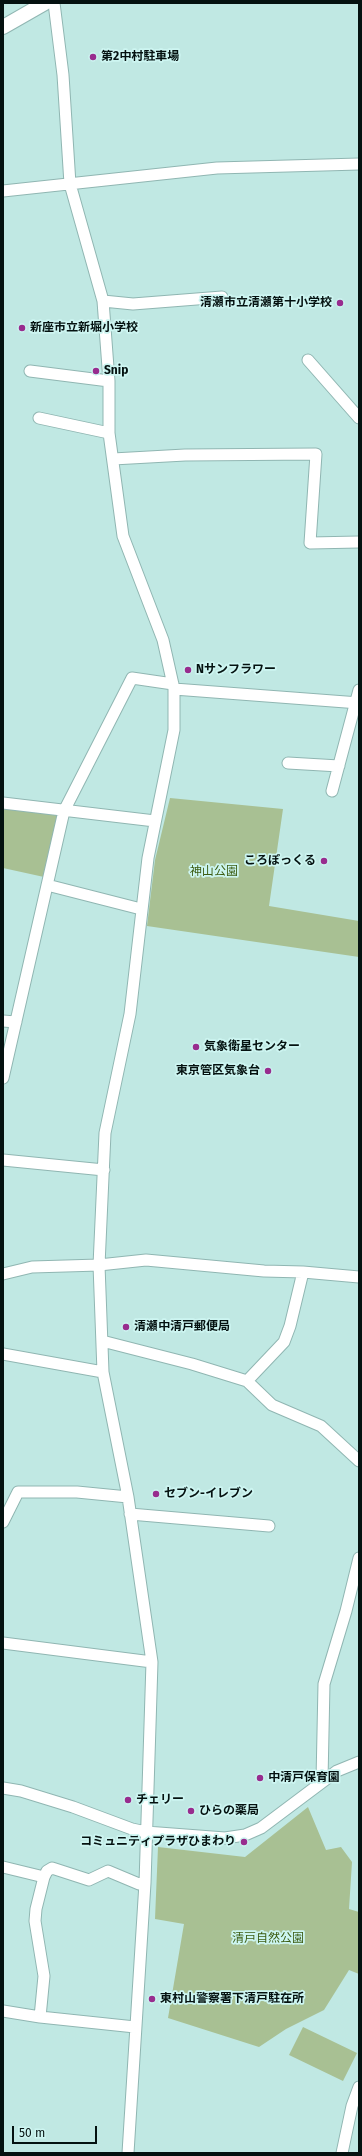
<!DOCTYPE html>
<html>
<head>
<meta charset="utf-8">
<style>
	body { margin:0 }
	#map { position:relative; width:362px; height:2156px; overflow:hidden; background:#c0e8e3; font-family:"Fira Sans",sans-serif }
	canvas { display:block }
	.frame { position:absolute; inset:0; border:4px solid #041110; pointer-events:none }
	.scale { position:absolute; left:12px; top:2126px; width:85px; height:18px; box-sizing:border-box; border:2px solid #041110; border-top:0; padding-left:5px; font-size:12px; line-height:14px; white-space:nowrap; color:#041110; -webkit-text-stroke:3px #cdf5f1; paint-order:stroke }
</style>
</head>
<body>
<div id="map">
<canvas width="362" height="2156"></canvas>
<div class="frame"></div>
<div class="scale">50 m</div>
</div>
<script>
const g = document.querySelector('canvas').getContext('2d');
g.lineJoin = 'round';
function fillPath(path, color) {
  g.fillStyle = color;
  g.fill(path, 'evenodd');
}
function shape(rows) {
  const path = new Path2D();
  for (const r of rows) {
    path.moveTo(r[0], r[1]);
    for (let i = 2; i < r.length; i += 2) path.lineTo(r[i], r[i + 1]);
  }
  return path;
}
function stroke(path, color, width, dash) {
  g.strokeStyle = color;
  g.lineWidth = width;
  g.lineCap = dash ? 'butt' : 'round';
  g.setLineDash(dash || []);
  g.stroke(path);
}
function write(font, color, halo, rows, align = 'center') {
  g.font = font + ' "Fira Sans","Noto Sans JP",sans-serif';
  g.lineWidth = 3.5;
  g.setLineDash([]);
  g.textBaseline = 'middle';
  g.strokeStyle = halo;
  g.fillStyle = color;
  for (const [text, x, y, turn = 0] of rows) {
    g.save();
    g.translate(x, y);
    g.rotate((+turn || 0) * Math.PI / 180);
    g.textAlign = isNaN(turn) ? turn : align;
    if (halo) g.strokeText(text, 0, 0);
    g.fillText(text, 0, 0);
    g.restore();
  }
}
fillPath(shape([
	[170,798,283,809,269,906,359,921,359,957,147,926,155,860],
	[3,807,60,814,44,877,3,868],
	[308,1807,326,1850,341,1847,352,1862,349,1909,359,1912,359,1974,349,1970,324,2010,286,2029,259,2047,168,2018,184,1924,155,1919,158,1847,245,1857],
	[303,2027,357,2053,343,2081,289,2055]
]), '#a8c093');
const minor = shape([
	[54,3,63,75,70,184,103,301,109,381,109,433,123,536,163,640,174,689,174,730,148,858,130,1014,105,1133,99,1265,103,1372,128,1497,152,1662,145,1883,128,2153],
	[3,191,217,168,359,164],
	[103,301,133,304,222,297],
	[308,360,359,418],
	[30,371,109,381],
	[39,418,109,433],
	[113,459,185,455,316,454,310,543,359,542],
	[174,689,359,703],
	[288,763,339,766],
	[332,791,359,690],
	[3,803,155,821],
	[47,885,141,909],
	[3,1021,16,1022],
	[3,1078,64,811,132,678,173,684],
	[3,1160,104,1170],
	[3,1274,32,1267,99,1265,146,1260,264,1271,303,1272,359,1277],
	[102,1341,192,1364,247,1381,272,1405,321,1426,359,1461],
	[3,1354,103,1372],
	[247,1381,284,1342,290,1326,303,1272],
	[130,1514,269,1526],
	[3,1522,18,1492,77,1492,128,1497],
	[3,1643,152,1662],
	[322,1780,324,1684,346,1611,359,1558],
	[3,1788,21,1791,73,1807,132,1829,146,1832,225,1838,245,1835,261,1828,337,1771,359,1762],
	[3,1867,44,1877],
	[3,2011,40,2017,135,2027],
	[40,2017,44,1976,35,1921,36,1909,44,1877,47,1871,52,1868,89,1880,108,1871,139,1884,145,1883],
	[342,2153,352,2106,359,2087]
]);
const major = shape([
	[3,27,45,3]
]);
stroke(minor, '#90b6b2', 13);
stroke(major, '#90b6b2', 16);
stroke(minor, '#fff', 11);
stroke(major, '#fff', 14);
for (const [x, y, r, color] of [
	[93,57,4,"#982c8e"],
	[340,303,4,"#982c8e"],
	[22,328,4,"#982c8e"],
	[96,371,4,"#982c8e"],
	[188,670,4,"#982c8e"],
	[324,861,4,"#982c8e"],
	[196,1047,4,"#982c8e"],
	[268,1071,4,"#982c8e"],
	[126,1327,4,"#982c8e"],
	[156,1494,4,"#982c8e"],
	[260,1778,4,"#982c8e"],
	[128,1800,4,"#982c8e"],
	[191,1811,4,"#982c8e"],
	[244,1842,4,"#982c8e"],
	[152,1999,4,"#982c8e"]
]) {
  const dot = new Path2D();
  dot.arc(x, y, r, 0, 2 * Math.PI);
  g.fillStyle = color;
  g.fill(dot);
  stroke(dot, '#cdf5f1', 1.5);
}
write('bold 12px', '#041110', '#cdf5f1', [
	["第2中村駐車場",101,57],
	["清瀬市立清瀬第十小学校",332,303,"right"],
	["新座市立新堀小学校",30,328],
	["Snip",104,371],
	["Nサンフラワー",196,670],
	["ころぽっくる",316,861,"right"],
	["気象衛星センター",204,1047],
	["東京管区気象台",260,1071,"right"],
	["清瀬中清戸郵便局",134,1327],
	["セブン-イレブン",164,1494],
	["中清戸保育園",268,1778],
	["チェリー",136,1800],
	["ひらの薬局",199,1811],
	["コミュニティプラザひまわり",236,1842,"right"],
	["東村山警察署下清戸駐在所",160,1999]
], 'left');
write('12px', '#3c5c12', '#cdf5f1', [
	["神山公園",214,872],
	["清戸自然公園",268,1939]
]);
</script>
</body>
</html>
